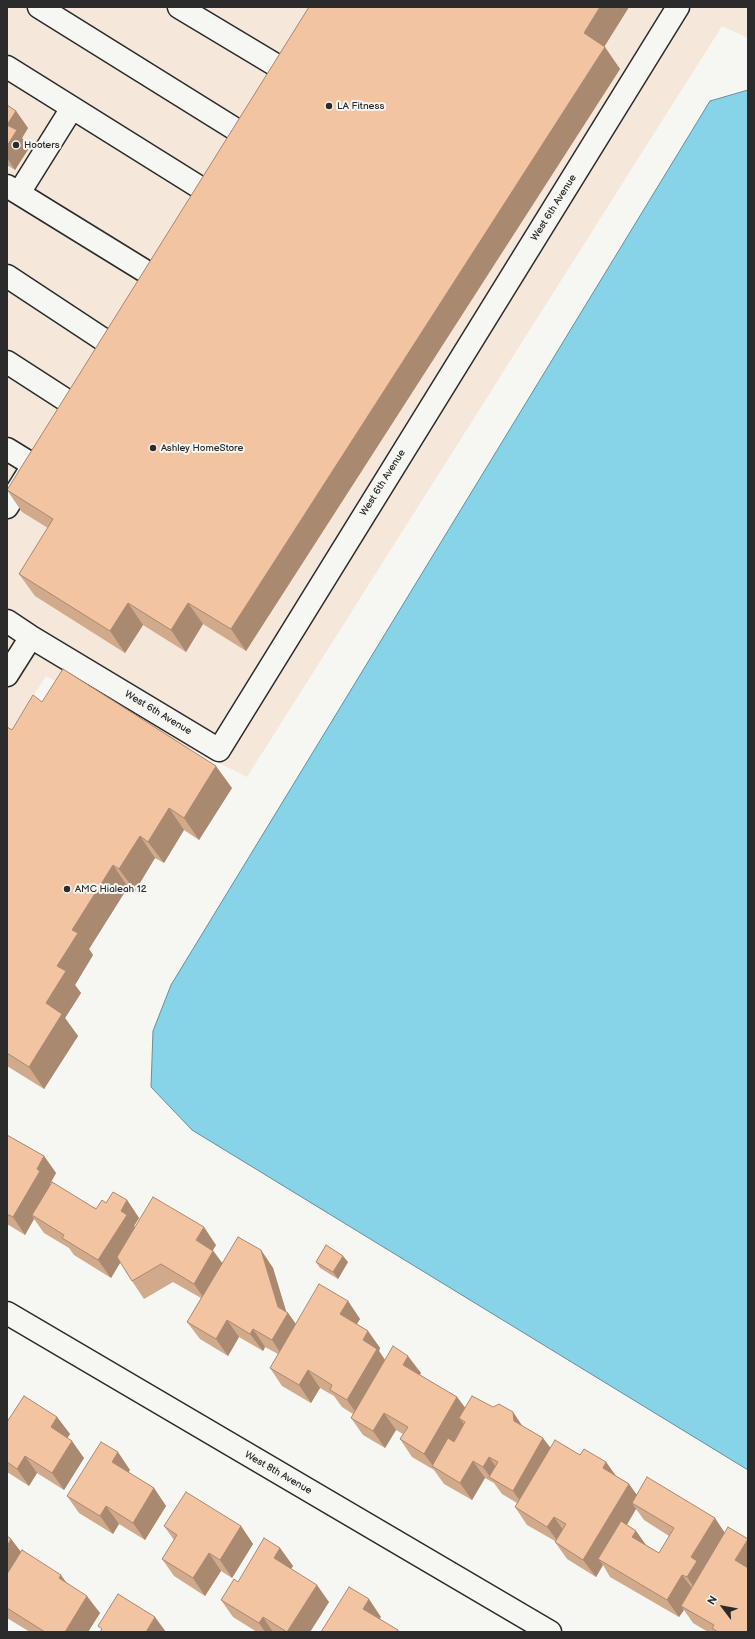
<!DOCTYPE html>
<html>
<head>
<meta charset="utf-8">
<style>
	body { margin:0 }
	#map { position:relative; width:755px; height:1639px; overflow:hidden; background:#f6f6f2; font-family:"Balsamiq Sans",sans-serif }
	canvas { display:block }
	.frame { position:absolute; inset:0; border:8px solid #2b2b2b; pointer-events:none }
	.north { position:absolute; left:703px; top:1587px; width:40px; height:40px; -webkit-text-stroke:3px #f6f6f2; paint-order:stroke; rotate:302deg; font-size:11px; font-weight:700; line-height:16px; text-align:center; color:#2b2b2b }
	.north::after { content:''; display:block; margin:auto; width:14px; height:18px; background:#2b2b2b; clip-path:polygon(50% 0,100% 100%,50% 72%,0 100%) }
</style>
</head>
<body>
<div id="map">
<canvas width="755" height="1639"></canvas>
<div class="frame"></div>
<div class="north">N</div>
</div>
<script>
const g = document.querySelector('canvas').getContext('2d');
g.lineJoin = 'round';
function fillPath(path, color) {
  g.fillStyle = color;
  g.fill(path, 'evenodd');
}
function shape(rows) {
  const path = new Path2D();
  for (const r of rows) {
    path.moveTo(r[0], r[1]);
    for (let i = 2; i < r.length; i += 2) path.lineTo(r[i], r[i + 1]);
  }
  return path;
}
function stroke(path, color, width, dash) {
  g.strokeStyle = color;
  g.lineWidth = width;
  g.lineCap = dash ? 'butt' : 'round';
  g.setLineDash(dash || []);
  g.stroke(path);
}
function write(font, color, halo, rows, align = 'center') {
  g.font = font + ' "Balsamiq Sans",sans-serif';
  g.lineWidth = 4;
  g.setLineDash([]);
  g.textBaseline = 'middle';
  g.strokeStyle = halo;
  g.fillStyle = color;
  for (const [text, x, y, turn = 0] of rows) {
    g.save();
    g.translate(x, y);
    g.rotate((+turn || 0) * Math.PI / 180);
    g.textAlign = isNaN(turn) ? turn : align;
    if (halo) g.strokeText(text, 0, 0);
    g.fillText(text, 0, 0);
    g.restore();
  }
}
fillPath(shape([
	[7,7,748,7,748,38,722,26,247,777,46,676,7,737]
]), '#f5e7da');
const water = shape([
	[748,90,748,1470,192,1130,151,1087,153,1031,171,985,710,101,748,90]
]);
fillPath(water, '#87d3e7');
stroke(water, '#62909c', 1);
const minor = shape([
	[39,7,243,134],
	[179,7,284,70],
	[7,67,207,192],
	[7,186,153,276],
	[19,193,72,108],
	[7,276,110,344],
	[7,362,72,404],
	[7,449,33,465],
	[7,507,29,472],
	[7,621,31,637,219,750,678,7],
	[7,675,31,637],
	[7,1313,550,1632]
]);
stroke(minor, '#2b2b2b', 25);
stroke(minor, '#f6f6f2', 22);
fillPath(shape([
	[309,7,629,7,604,47,620,69,246,651,203,624,186,652,143,625,125,653,35,596,19,574,48,528,22,512,7,490],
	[7,105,16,111,28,128,22,138,29,148,15,170,7,165],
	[42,702,232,788,199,840,184,830,164,863,155,858,135,891,128,887,89,949,93,955,75,985,81,993,65,1018,78,1036,44,1089,7,1066,7,727,12,730],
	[7,1135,44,1156,56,1173,50,1184,50,1185,96,1209,106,1203,127,1200,139,1218,134,1226,135,1227,216,1245,213,1250,222,1263,261,1250,273,1268,286,1312,288,1313,296,1324,348,1301,360,1319,357,1324,368,1331,380,1348,379,1351,385,1360,421,1373,420,1375,457,1397,465,1408,493,1407,513,1412,522,1426,550,1448,580,1455,606,1462,616,1476,629,1484,637,1495,647,1477,748,1632,708,1632,693,1623,684,1610,679,1617,610,1577,603,1565,596,1577,567,1559,555,1542,555,1541,527,1525,515,1507,517,1503,502,1494,494,1483,485,1478,472,1500,444,1484,434,1470,412,1457,400,1439,403,1434,396,1430,385,1448,363,1435,351,1418,353,1414,342,1407,334,1396,320,1388,311,1403,282,1386,270,1368,278,1354,265,1347,263,1351,239,1337,228,1356,200,1339,187,1322,201,1298,173,1282,144,1299,132,1281,120,1262,111,1278,74,1255,69,1248,44,1233,34,1219,25,1235,7,1224],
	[636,1509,644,1520,669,1536,659,1553,646,1545,636,1531,627,1525],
	[316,1262,348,1262,338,1279,320,1268],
	[57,1417,70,1434,67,1438,84,1458,64,1490,37,1473,29,1486,7,1472,7,1422],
	[130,1470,128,1472,154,1488,166,1506,145,1540,119,1524,113,1534,79,1513,67,1496],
	[164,1526,241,1526,253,1544,232,1578,221,1571,205,1596,174,1576,162,1559,174,1540],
	[7,1536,11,1539,21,1552,67,1583,100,1613,88,1632,30,1632,7,1618],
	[280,1548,293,1566,291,1569,329,1602,310,1632,257,1632,233,1617,221,1600,238,1582]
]), '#d1a98b');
fillPath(shape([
	[600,7,629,7,599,55,584,33],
	[605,47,620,69,246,651,231,629],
	[16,111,28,128,22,138,29,148,15,170,7,158,7,125],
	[128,603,143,625,125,653,110,631],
	[188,603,203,624,186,652,171,630],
	[216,766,232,788,199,840,184,818],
	[169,808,184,830,164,863,148,842],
	[140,836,155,858,135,891,119,869],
	[113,865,128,887,89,949,93,955,75,985,81,993,65,1018,78,1036,44,1089,29,1067,46,1003,57,966,72,930],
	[44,1156,56,1173,50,1184,52,1188,32,1215,34,1219,25,1235,13,1217,37,1169],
	[127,1200,139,1218,134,1226,139,1232,111,1278,98,1260,121,1211],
	[204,1227,216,1245,208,1258,196,1240],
	[261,1250,273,1268,287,1314,288,1313,300,1330,284,1358,272,1340,278,1307],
	[213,1251,226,1268,206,1301,194,1284],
	[343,1256,348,1262,338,1279,333,1272],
	[348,1301,360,1319,352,1331,340,1314],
	[227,1320,239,1337,228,1356,216,1339],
	[253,1329,265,1347,263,1351,250,1334],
	[368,1331,380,1348,379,1351,389,1366,359,1417,347,1400,363,1340],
	[408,1356,421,1373,415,1382,403,1365],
	[308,1370,320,1388,311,1403,299,1385],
	[457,1397,470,1414,459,1418,464,1424,437,1470,434,1467,424,1454],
	[513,1412,525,1430,514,1421],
	[384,1413,396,1430,385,1448,373,1431],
	[57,1417,70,1434,63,1445,51,1427],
	[543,1438,556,1455,525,1508,513,1491],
	[72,1441,84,1458,64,1490,52,1473],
	[118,1452,130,1470,124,1479,112,1462],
	[25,1456,37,1473,29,1486,17,1469],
	[489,1457,501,1474,491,1478,483,1467],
	[473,1461,485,1478,472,1500,460,1483],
	[606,1462,618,1479,603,1468],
	[629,1484,641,1501,632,1503,636,1509,604,1563,598,1559,603,1565,596,1577,583,1560],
	[154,1488,166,1506,145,1540,133,1523],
	[106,1506,119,1524,113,1534,100,1516],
	[554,1517,566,1534,560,1544,547,1527],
	[715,1518,727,1536,699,1595,687,1577,691,1557],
	[241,1526,253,1544,232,1578,220,1560],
	[636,1531,648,1548,632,1537],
	[11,1539,24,1556,7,1583,7,1546],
	[748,1539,748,1576,735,1560],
	[280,1548,293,1566,286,1576,274,1558],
	[209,1553,221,1571,205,1596,193,1578],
	[61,1575,73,1592,59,1578],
	[682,1575,695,1592,681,1606,684,1610,679,1617,667,1600],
	[317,1585,329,1602,310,1632,287,1632],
	[87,1596,100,1613,88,1632,65,1632],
	[369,1599,381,1617,376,1626,363,1609],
	[155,1617,166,1632,146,1632],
	[263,1617,273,1632,265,1632,259,1623]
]), '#aa8971');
const building = shape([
	[309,7,600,7,584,33,605,47,231,629,188,603,171,630,128,603,110,631,19,574,53,519,7,490,309,7],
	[7,105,16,111,7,125,17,130,7,146,7,105],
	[63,669,216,766,184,818,169,808,148,842,140,836,119,869,113,865,72,930,78,933,57,966,66,971,46,1003,62,1014,29,1067,7,1053,7,727,12,730,33,695,42,702,63,669],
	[7,1135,44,1156,37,1169,40,1171,13,1217,7,1214,7,1135],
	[52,1182,96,1209,102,1200,106,1203,113,1192,127,1200,121,1211,127,1215,98,1260,62,1238,64,1235,32,1215,52,1182],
	[153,1197,204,1227,196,1240,213,1251,194,1284,161,1264,132,1281,117,1257,153,1197],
	[238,1237,261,1250,278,1307,288,1313,272,1340,253,1329,250,1334,227,1320,216,1339,187,1322,238,1237],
	[326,1245,343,1256,333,1272,316,1262,326,1245],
	[319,1284,348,1301,340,1314,368,1331,363,1340,377,1349,347,1400,330,1390,332,1385,308,1370,299,1385,270,1368,319,1284],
	[393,1346,408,1356,403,1365,457,1397,424,1454,400,1439,408,1427,384,1413,373,1431,351,1418,393,1346],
	[24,1396,57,1417,51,1427,72,1441,52,1473,25,1456,17,1469,7,1462,7,1422,24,1396],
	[472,1396,493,1407,499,1404,513,1412,514,1421,543,1438,513,1491,489,1477,498,1462,489,1457,483,1467,473,1461,460,1483,432,1466,448,1438,454,1442,465,1422,459,1418,472,1396],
	[555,1440,580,1455,584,1449,606,1462,603,1468,629,1484,583,1560,555,1542,566,1524,554,1517,547,1527,515,1507,555,1440],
	[101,1442,118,1452,112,1462,154,1488,133,1523,106,1506,100,1516,67,1496,101,1442],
	[647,1477,715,1518,691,1557,697,1561,687,1577,682,1575,667,1600,598,1559,621,1521,636,1531,632,1537,659,1553,674,1528,632,1503,647,1477],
	[186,1492,241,1526,220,1560,209,1553,193,1578,162,1559,177,1535,164,1526,186,1492],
	[728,1527,748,1539,735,1560,748,1568,748,1632,718,1632,712,1628,714,1625,681,1606,728,1527],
	[7,1536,11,1539,7,1546,7,1536],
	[264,1538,280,1548,274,1558,317,1585,287,1632,263,1617,259,1623,221,1600,234,1579,238,1582,264,1538],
	[22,1550,61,1575,59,1578,87,1596,65,1632,45,1632,7,1608,7,1574,22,1550],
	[349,1587,369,1599,363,1609,398,1630,397,1632,321,1632,349,1587],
	[118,1594,155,1617,146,1632,100,1632,102,1629,98,1626,118,1594]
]);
fillPath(building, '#f3c4a2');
stroke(building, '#aa8971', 1);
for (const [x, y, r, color] of [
	[329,106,4,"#2b2b2b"],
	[16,145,4,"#2b2b2b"],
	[153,448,4,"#2b2b2b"],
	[67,889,4,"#2b2b2b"]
]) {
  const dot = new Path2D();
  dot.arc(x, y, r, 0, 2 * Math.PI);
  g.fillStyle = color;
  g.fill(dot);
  stroke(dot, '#f6f6f2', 1.5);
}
write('10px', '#2b2b2b', '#f6f6f2', [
	["LA Fitness",337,106],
	["Hooters",24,145],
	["Ashley HomeStore",161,448],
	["AMC Hialeah 12",75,889]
], 'left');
write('10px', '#2b2b2b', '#f6f6f2', [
	["West 6th Avenue",554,208,-58],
	["West 6th Avenue",383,483,-58],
	["West 6th Avenue",158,713,31],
	["West 8th Avenue",278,1473,30]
]);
</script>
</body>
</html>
